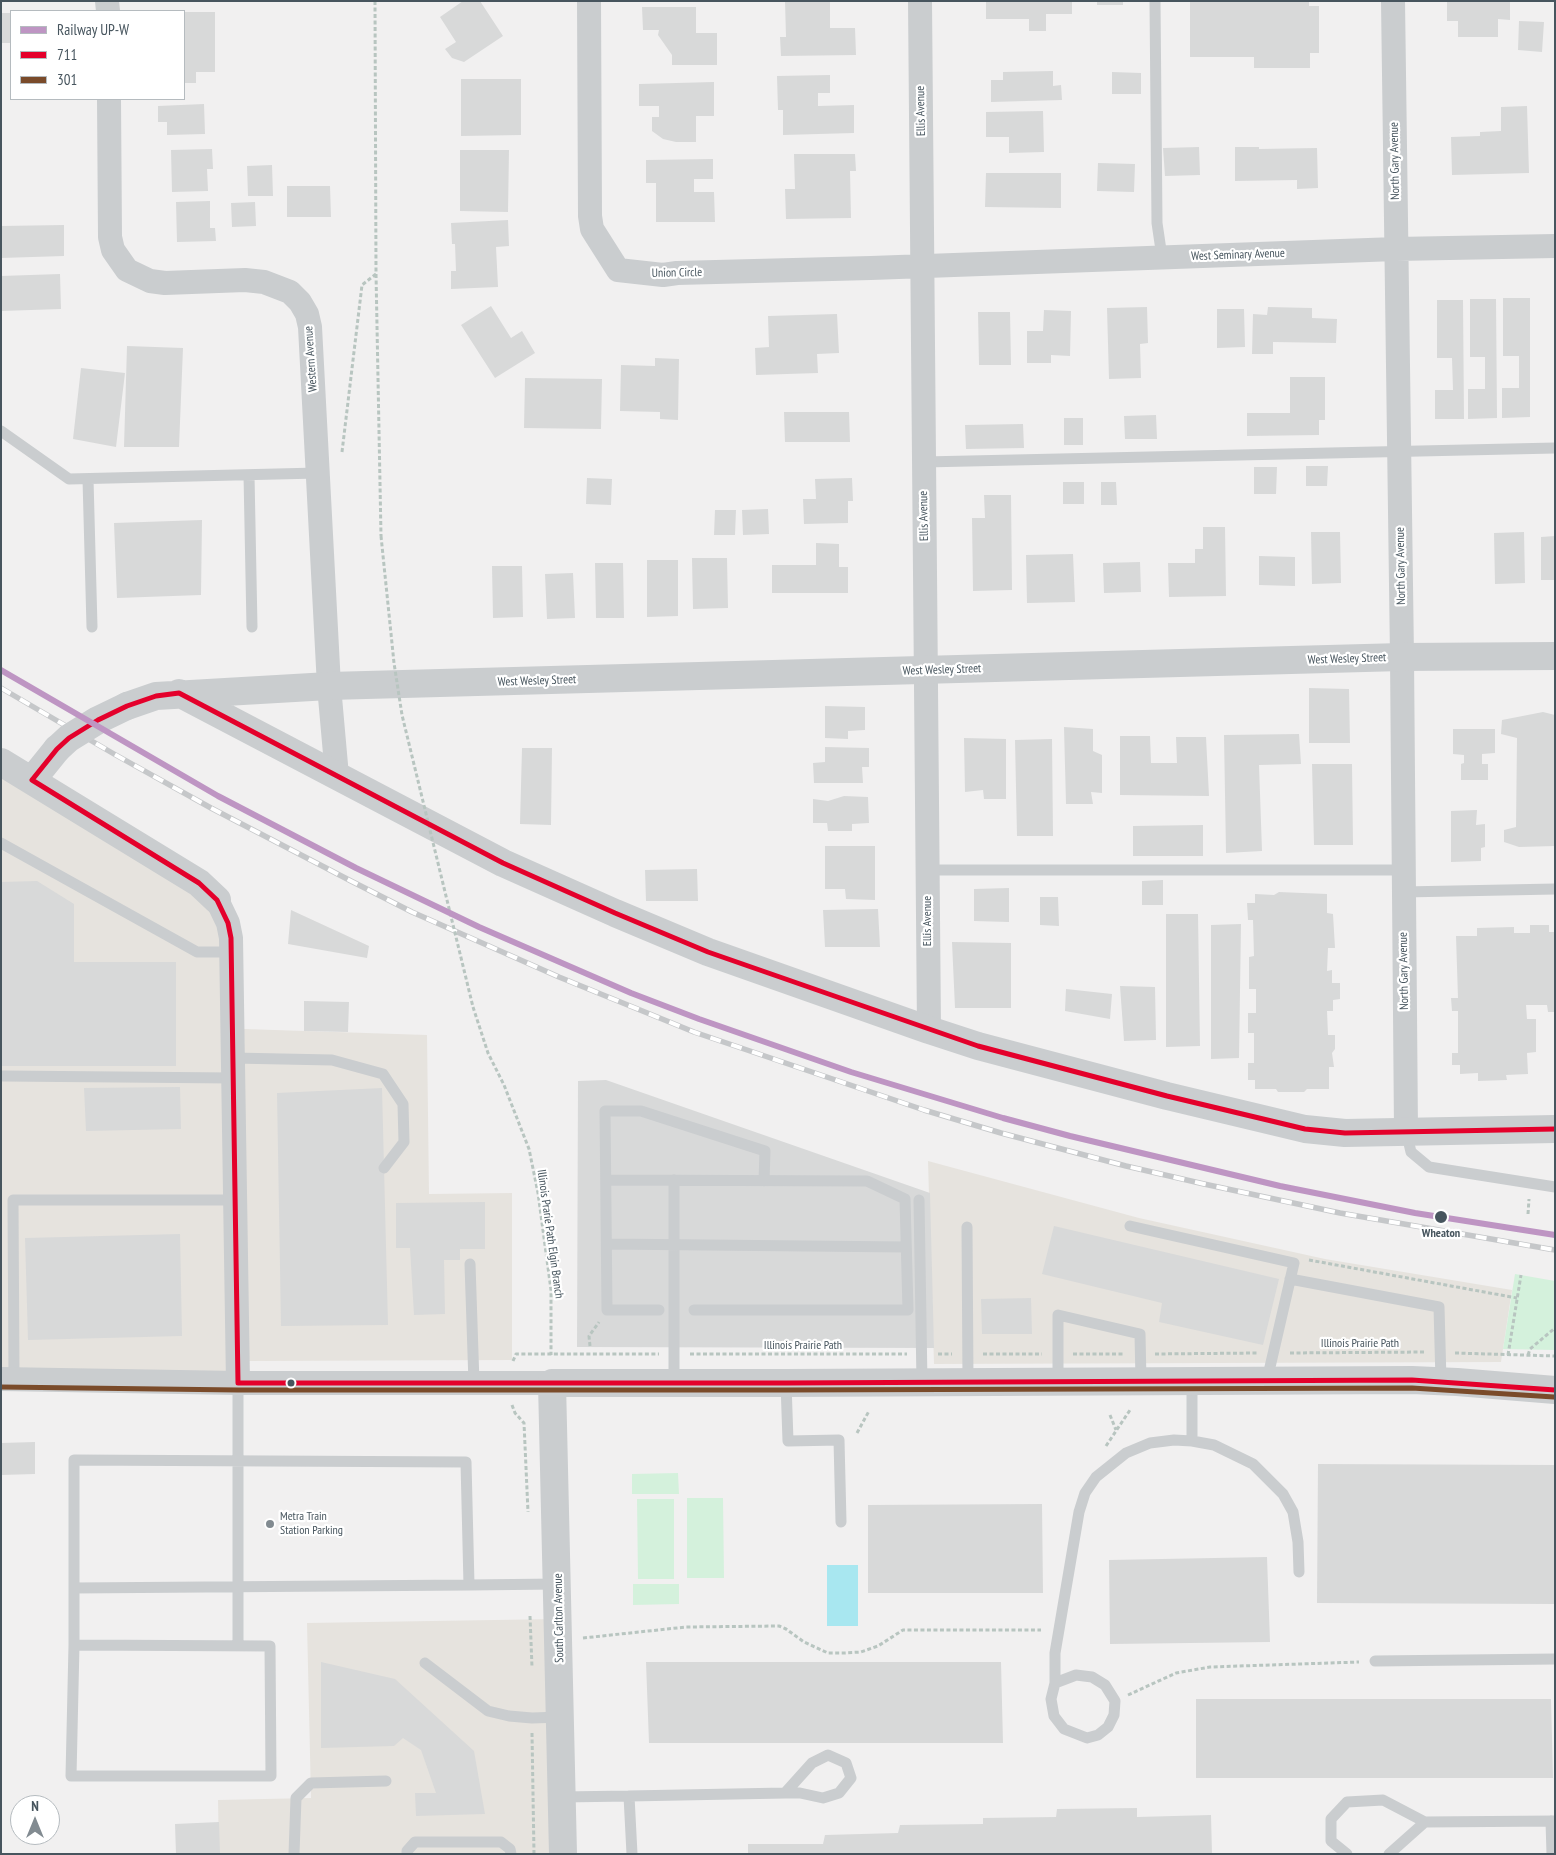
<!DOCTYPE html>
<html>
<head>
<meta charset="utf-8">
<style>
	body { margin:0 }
	#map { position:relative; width:1556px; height:1855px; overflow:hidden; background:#f1f0f0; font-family:"PT Sans Narrow",sans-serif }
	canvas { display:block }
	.frame { position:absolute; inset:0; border:2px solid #47555e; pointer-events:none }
	.legend { position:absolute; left:10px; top:10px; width:175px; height:90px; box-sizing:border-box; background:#fff; border:1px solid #b5bbbf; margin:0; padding:6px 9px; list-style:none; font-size:15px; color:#47555e }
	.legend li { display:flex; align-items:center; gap:10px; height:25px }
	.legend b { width:25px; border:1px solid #b5bbbf }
	.north { position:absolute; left:10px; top:1795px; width:50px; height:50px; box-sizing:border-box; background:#fff; border:1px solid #b5bbbf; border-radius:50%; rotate:0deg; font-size:14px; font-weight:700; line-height:20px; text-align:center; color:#47555e }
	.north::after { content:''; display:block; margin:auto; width:18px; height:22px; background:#828b91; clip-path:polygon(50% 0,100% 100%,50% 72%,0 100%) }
</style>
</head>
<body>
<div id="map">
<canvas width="1556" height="1855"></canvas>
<div class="frame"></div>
<ul class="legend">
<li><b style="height:6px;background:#be95c3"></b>Railway UP-W</li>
<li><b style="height:6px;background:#e4002b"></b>711</li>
<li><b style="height:6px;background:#7a4b2a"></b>301</li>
</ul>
<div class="north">N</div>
</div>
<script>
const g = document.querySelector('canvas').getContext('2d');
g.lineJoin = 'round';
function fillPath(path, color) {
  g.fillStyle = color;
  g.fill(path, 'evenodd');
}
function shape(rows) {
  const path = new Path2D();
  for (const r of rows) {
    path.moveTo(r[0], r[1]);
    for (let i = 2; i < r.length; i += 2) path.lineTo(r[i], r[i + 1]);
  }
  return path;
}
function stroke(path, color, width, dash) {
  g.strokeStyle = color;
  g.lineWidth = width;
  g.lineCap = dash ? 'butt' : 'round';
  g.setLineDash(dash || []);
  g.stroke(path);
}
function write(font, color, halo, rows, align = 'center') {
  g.font = font + ' "PT Sans Narrow",sans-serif';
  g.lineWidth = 4.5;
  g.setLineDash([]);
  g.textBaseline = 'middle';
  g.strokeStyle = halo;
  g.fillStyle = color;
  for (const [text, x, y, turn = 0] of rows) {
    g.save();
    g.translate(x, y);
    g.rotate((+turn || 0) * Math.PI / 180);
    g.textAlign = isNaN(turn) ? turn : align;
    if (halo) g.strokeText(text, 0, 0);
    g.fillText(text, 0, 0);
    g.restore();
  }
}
fillPath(shape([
	[1,773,193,888,221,927,230,1377,1,1376],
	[244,1029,427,1035,429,1194,512,1193,512,1360,248,1361],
	[928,1161,1139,1218,1325,1259,1512,1290,1501,1362,934,1364],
	[557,1619,561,1854,219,1854,218,1800,311,1798,307,1623]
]), '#e6e3de');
fillPath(shape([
	[1515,1274,1555,1281,1555,1350,1503,1349],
	[678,1473,679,1494,632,1494,632,1474],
	[687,1498,723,1498,724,1578,687,1578],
	[637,1499,674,1499,674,1579,638,1579],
	[633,1584,679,1584,679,1604,633,1605]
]), '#d4f1dc');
fillPath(shape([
	[827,1565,858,1565,858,1626,827,1626]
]), '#a8e7f0');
fillPath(shape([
	[463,1,480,1,503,36,464,62,452,58,445,49,456,42,440,17],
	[785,1,830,1,830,28,855,28,856,55,781,56,780,37,786,37],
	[986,1,1072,1,1072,14,1046,14,1046,31,1029,31,1029,19,986,19],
	[1097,1,1123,1,1123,5,1097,5],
	[1190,1,1309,1,1309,6,1319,6,1319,53,1310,53,1310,68,1254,68,1254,57,1190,57],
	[1447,1,1510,1,1510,20,1498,19,1498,37,1458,37,1458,21,1447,21],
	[642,7,696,7,696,33,717,33,717,65,672,65,672,55,658,35,659,30,643,30],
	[184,12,215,12,215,72,196,72,196,83,184,83],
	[1,13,11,13,11,43,2,43],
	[1519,21,1544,22,1542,52,1518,50],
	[1053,71,1053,86,1061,85,1062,100,991,102,991,80,1003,80,1003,72],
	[1112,72,1141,73,1141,94,1112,94],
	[830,75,830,93,818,93,818,106,854,105,854,133,783,135,783,110,778,110,777,76],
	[461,79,521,79,521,135,461,136],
	[714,82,714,116,696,116,696,142,676,142,663,139,652,131,652,117,659,117,659,106,639,106,639,84],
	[204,104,205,134,167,135,167,122,158,122,158,106],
	[1527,106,1529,173,1452,175,1451,137,1480,136,1480,132,1501,131,1501,107],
	[1043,111,1044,152,1009,153,1009,137,986,137,986,112],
	[1199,147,1200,175,1165,176,1163,148],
	[1235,147,1259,147,1259,149,1317,148,1318,188,1297,189,1297,180,1235,181],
	[212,149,213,169,207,169,208,191,172,192,171,150],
	[460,150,509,150,508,212,460,211],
	[794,154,855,154,856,171,850,171,851,218,786,219,785,189,795,189],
	[713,159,713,179,694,179,694,192,714,192,715,222,656,222,656,183,646,183,646,160],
	[1098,163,1135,164,1134,192,1097,191],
	[272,165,273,196,248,196,247,166],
	[986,173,1061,173,1061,208,985,207],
	[287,186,330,186,331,217,287,217],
	[210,201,210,228,215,228,216,241,177,242,176,202],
	[255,202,256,226,232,227,231,203],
	[508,220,509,246,496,247,498,287,451,289,451,271,456,271,455,244,452,244,451,223],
	[64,225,64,256,1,258,1,226],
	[60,274,61,309,1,311,1,276],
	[1503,298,1530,298,1530,417,1502,418,1502,388,1519,388,1519,356,1503,356],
	[1470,299,1496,299,1497,418,1468,419,1468,389,1485,389,1485,357,1470,357],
	[1437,300,1463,300,1464,419,1435,419,1435,390,1453,390,1452,358,1437,358],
	[491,306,511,338,522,331,535,353,495,378,461,325],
	[1147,307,1148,343,1140,344,1141,378,1109,379,1107,308],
	[1268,307,1312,308,1312,318,1337,319,1336,343,1273,342,1273,354,1252,354,1253,314,1267,315],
	[1217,309,1244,309,1245,347,1217,348],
	[1044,310,1071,311,1070,356,1051,355,1051,363,1027,363,1027,331,1043,331],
	[978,312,1010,312,1011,365,979,365],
	[837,314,839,353,817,354,818,373,756,375,755,348,769,347,768,316],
	[127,346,183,348,179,447,124,447],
	[655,358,679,359,678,420,660,419,660,412,620,411,621,365,655,366],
	[81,368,125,373,116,447,73,439],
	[1290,377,1325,377,1325,420,1319,420,1319,435,1247,436,1247,413,1290,413],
	[525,378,602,379,601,429,524,428],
	[784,412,849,412,850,442,785,442],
	[1156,415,1157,439,1125,439,1124,416],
	[1064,418,1083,418,1083,445,1064,445],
	[1023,424,1024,448,966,449,965,425],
	[1306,466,1328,466,1327,486,1306,486],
	[1254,467,1277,467,1276,494,1254,494],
	[587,478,612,479,611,505,586,504],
	[852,478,853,501,848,501,848,523,804,524,803,499,816,499,815,479],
	[1063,482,1084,482,1084,504,1063,504],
	[1101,482,1116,482,1117,505,1101,505],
	[984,495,1011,495,1012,590,973,591,972,518,985,518],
	[768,509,769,534,743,535,742,510],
	[715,510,736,510,735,535,714,535],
	[202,520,201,595,117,598,114,523],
	[1203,527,1225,527,1226,596,1169,597,1168,563,1195,563,1195,549,1203,549],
	[1311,532,1340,532,1341,583,1312,584],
	[1524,532,1525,583,1495,584,1494,533],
	[1555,536,1555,580,1541,580,1541,537],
	[816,543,839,544,839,567,848,567,848,593,772,593,772,565,816,565],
	[1073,554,1075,602,1027,603,1026,555],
	[1259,556,1295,557,1295,586,1259,585],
	[692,558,727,558,728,608,693,609],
	[647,560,678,560,678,616,647,617],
	[1140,562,1141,592,1104,593,1103,563],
	[595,563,623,563,624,618,596,618],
	[492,566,522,566,523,617,493,618],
	[573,573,575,618,547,619,545,574],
	[1309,688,1349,689,1350,743,1309,743],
	[825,706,865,707,865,730,848,731,848,739,825,738],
	[1543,712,1555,715,1555,846,1519,847,1504,842,1504,830,1516,827,1517,738,1501,734,1502,720],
	[1064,727,1093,729,1093,751,1102,755,1102,793,1091,792,1093,804,1066,804],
	[1453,729,1495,729,1495,753,1482,754,1482,764,1488,764,1488,780,1461,780,1461,764,1464,763,1464,755,1453,754],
	[1299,734,1301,764,1259,765,1262,851,1226,853,1224,735],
	[1120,736,1150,736,1151,763,1177,763,1176,737,1206,737,1209,796,1120,795],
	[964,738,1006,739,1006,799,984,799,983,790,965,792],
	[1052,739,1053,836,1017,836,1015,740],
	[825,747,869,748,869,767,862,767,863,783,814,783,813,763,825,762],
	[522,748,552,748,551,825,520,824],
	[1312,764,1352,764,1353,845,1314,845],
	[844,796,868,797,869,823,852,824,852,831,828,831,827,823,813,823,813,799,828,801],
	[1477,810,1476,825,1485,824,1485,847,1481,848,1481,861,1451,862,1451,811],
	[1203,825,1203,856,1133,856,1133,826],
	[825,846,875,846,875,900,846,899,845,889,825,889],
	[697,869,698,901,646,901,645,870],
	[1163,880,1163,905,1142,905,1142,881],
	[37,881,74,904,74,962,176,962,176,1066,1,1066,1,882],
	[1009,888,1009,922,974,921,974,889],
	[1279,892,1327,894,1327,913,1333,914,1335,948,1328,948,1327,971,1332,970,1332,983,1340,983,1340,999,1333,1000,1333,1011,1327,1011,1328,1035,1335,1035,1335,1049,1332,1053,1334,1067,1329,1067,1329,1089,1307,1089,1304,1092,1278,1092,1276,1089,1255,1089,1255,1080,1248,1080,1248,1063,1254,1063,1254,1033,1248,1033,1248,1013,1256,1013,1256,989,1249,989,1249,957,1254,956,1253,920,1248,920,1247,903,1255,903,1255,894,1274,895],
	[1040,897,1058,897,1059,926,1040,925],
	[878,909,880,947,825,947,823,910],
	[291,910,369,946,367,958,288,944],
	[1166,914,1198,914,1200,1046,1166,1047],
	[1241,924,1239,1058,1211,1059,1211,925],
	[1530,925,1549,925,1549,932,1555,932,1555,1012,1548,1012,1547,1005,1526,1005,1527,1019,1536,1019,1536,1052,1527,1053,1528,1074,1506,1075,1507,1080,1478,1081,1478,1073,1460,1074,1460,1065,1452,1065,1452,1053,1458,1053,1458,1011,1452,1011,1451,998,1458,998,1456,936,1477,936,1477,928,1514,927,1514,933,1530,933],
	[952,942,1011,943,1011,1008,955,1008],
	[1120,986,1155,987,1156,1040,1124,1041],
	[1066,989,1112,994,1110,1019,1065,1011],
	[304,1001,349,1002,348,1032,304,1031],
	[606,1080,930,1193,934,1348,577,1347,578,1081],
	[180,1087,181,1129,86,1131,84,1088],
	[382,1088,388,1325,281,1326,277,1093],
	[485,1202,485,1249,460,1249,460,1260,444,1260,445,1314,414,1315,410,1248,396,1248,396,1203],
	[1054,1226,1279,1279,1263,1345,1159,1322,1162,1303,1042,1274],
	[180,1234,182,1336,28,1340,25,1238],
	[1031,1298,1032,1334,982,1334,981,1299],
	[35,1442,35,1474,1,1475,1,1443],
	[1318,1464,1555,1465,1555,1604,1317,1603],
	[1042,1504,1043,1593,868,1593,868,1505],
	[1267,1557,1270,1642,1110,1644,1109,1560],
	[321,1662,395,1679,474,1751,485,1814,416,1816,415,1793,436,1793,421,1750,403,1738,394,1746,321,1748],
	[646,1662,1001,1662,1003,1743,649,1743],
	[1196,1699,1551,1699,1553,1778,1196,1778],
	[1137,1808,1137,1817,1211,1815,1212,1854,748,1854,748,1844,823,1844,825,1835,898,1833,900,1825,983,1824,983,1818,1056,1817,1057,1809],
	[219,1822,220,1854,176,1854,175,1824]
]), '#d8d9d9');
stroke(shape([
	[375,1,376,273,381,536],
	[342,452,362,285,376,274],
	[473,1007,488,1053,504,1085,529,1149,538,1193,551,1290,551,1355],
	[1528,1214,1529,1199],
	[1309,1260,1517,1298],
	[590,1346,589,1336,599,1322],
	[1290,1353,1424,1352],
	[1455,1353,1555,1356],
	[690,1354,907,1354],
	[938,1354,952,1354],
	[983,1354,1042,1354],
	[1073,1354,1124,1354],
	[1155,1354,1257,1353],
	[1508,1355,1521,1275],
	[1528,1355,1530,1349,1555,1328],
	[513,1361,516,1354,659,1354],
	[512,1405,515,1413,524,1423,528,1512],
	[1110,1415,1116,1430],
	[857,1433,869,1411],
	[1106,1446,1130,1410],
	[530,1616,532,1667],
	[583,1638,686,1627,779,1626,786,1629,804,1642,815,1647,828,1653,844,1653,861,1652,878,1646,903,1630,1041,1630],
	[1128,1695,1176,1673,1210,1667,1359,1662],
	[532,1733,534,1854]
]), '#b8c5c0', 3, [4, 2.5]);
stroke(shape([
	[1155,1,1157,223,1162,257],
	[1,431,69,479,318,473],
	[924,462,1555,448],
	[249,475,252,627],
	[88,479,92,627],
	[1,843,197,952,231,952],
	[927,870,1403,870],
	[1403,892,1555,889],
	[233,1058,332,1060,383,1074,403,1104,404,1142,384,1168],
	[3,1076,233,1078],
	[1406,1131,1411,1152,1429,1167,1555,1187],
	[607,1180,867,1181,905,1199,908,1310,694,1310],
	[674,1180,674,1383],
	[919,1200,922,1383],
	[1130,1226,1294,1263,1267,1380],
	[967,1227,968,1382],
	[607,1244,906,1247],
	[470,1264,474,1383],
	[1290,1279,1439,1307,1441,1381],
	[659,1310,607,1310,605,1111,641,1111,765,1151,764,1181],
	[14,1379,13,1200,235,1200],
	[1192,1381,1192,1441],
	[1058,1382,1058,1315,1140,1334,1141,1381],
	[238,1383,238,1645],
	[786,1383,788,1441,839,1440,841,1522],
	[469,1585,557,1584],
	[74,1588,469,1585,466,1462,74,1460,74,1645,270,1646,271,1776,71,1776,74,1645],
	[1375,1661,1555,1659],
	[425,1663,488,1711,509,1716,532,1718,561,1717],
	[1055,1683,1076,1675,1092,1677,1105,1685,1115,1701,1114,1715,1108,1727,1098,1735,1087,1738,1064,1729,1054,1716,1051,1699,1055,1683,1055,1653,1079,1512,1085,1493,1096,1477,1126,1453,1150,1443,1174,1440,1192,1441,1214,1445,1253,1464,1283,1494,1293,1512,1298,1542,1299,1572],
	[629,1796,632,1854],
	[562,1797,629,1796,785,1793,800,1793,823,1798,839,1793,851,1778,846,1763,828,1755,812,1763,785,1793],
	[1551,1821,1552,1854],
	[294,1854,296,1798,311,1783,386,1781],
	[407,1854,407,1851,415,1842,501,1842,510,1849,511,1854],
	[1347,1854,1331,1841,1331,1819,1347,1802,1383,1800,1425,1822,1555,1821],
	[1389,1854,1425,1822]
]), '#cacdcf', 11);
stroke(shape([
	[107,1,108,11],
	[589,1,590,216,592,229,618,270,663,275,677,273,871,268,1396,249,1555,246],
	[920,1,929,1030],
	[1393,1,1402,657,1406,1131],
	[109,99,110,237,113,250,127,270,150,281,165,283,245,280,264,282,290,292,300,302,307,314,310,327,329,686,337,776],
	[217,900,228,923,231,938,238,1383],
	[1,1379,238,1383,552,1383]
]), '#cacdcf', 24);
stroke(shape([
	[179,693,503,863,615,913,708,952,929,1030,978,1046,1167,1096,1305,1129,1345,1133,1555,1129],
	[127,706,156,696,329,686,1402,657,1555,656],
	[1,762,199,883,217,900],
	[32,780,57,749],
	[563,1854,552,1383,786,1383,1412,1380,1457,1382,1555,1390]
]), '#cacdcf', 28);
const rail = shape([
	[1,688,114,754,211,808,351,881,412,912,559,977,694,1032,924,1110,1001,1133,1126,1166,1204,1184,1340,1213,1555,1250]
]);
stroke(rail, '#c5c7c9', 5.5);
stroke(rail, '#fff', 4, [11]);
stroke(shape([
	[381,536,394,663,402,715,473,1007]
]), '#b8c5c0', 3, [4, 2.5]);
stroke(shape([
	[57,749,69,738,98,720,127,706]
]), '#cacdcf', 28);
stroke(shape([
	[179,693,503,863,615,913,708,952,978,1046,1167,1096,1305,1129,1345,1133,1555,1129],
	[32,780,199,883,217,900,228,923,231,938,238,1383],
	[32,780,57,749,69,738,98,720,127,706,156,696,179,693],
	[238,1383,786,1383,1412,1380,1555,1390]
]), '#e4002b', 5);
stroke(shape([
	[1,1387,238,1390,786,1390,1412,1388,1554,1397]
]), '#7a4b2a', 5);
stroke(shape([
	[1,670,218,796,356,868,479,927,631,993,699,1019,851,1072,1003,1118,1070,1136,1280,1186,1415,1213,1555,1235]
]), '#be95c3', 6);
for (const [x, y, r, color] of [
	[1441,1217,7,"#47555e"],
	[291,1383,4.5,"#47555e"],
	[270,1524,5,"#828b91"]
]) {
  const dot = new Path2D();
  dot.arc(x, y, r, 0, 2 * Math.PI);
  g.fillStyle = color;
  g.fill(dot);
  stroke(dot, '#fff', 2);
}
write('12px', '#47555e', '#fff', [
	["Ellis Avenue",921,111,-91],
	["North Gary Avenue",1395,161,-91],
	["West Seminary Avenue",1238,255,-2],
	["Union Circle",677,273,-1],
	["Western Avenue",311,359,-94],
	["Ellis Avenue",924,516,-91],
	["North Gary Avenue",1401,566,-91],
	["West Wesley Street",1347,659,-2],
	["West Wesley Street",942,670,-2],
	["West Wesley Street",537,681,-2],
	["Ellis Avenue",928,921,-90],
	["North Gary Avenue",1404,971,-91],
	["Illinois Prarie Path Elgin Branch",550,1234,82],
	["Illinois Prairie Path",1360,1344],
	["Illinois Prairie Path",803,1346],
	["South Carlton Avenue",559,1618,-91]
]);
write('bold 12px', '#47555e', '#fff', [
	["Wheaton",1441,1234]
]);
write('12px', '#47555e', '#fff', [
	["Metra Train",280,1517],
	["Station Parking",280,1531]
], 'left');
</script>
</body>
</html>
